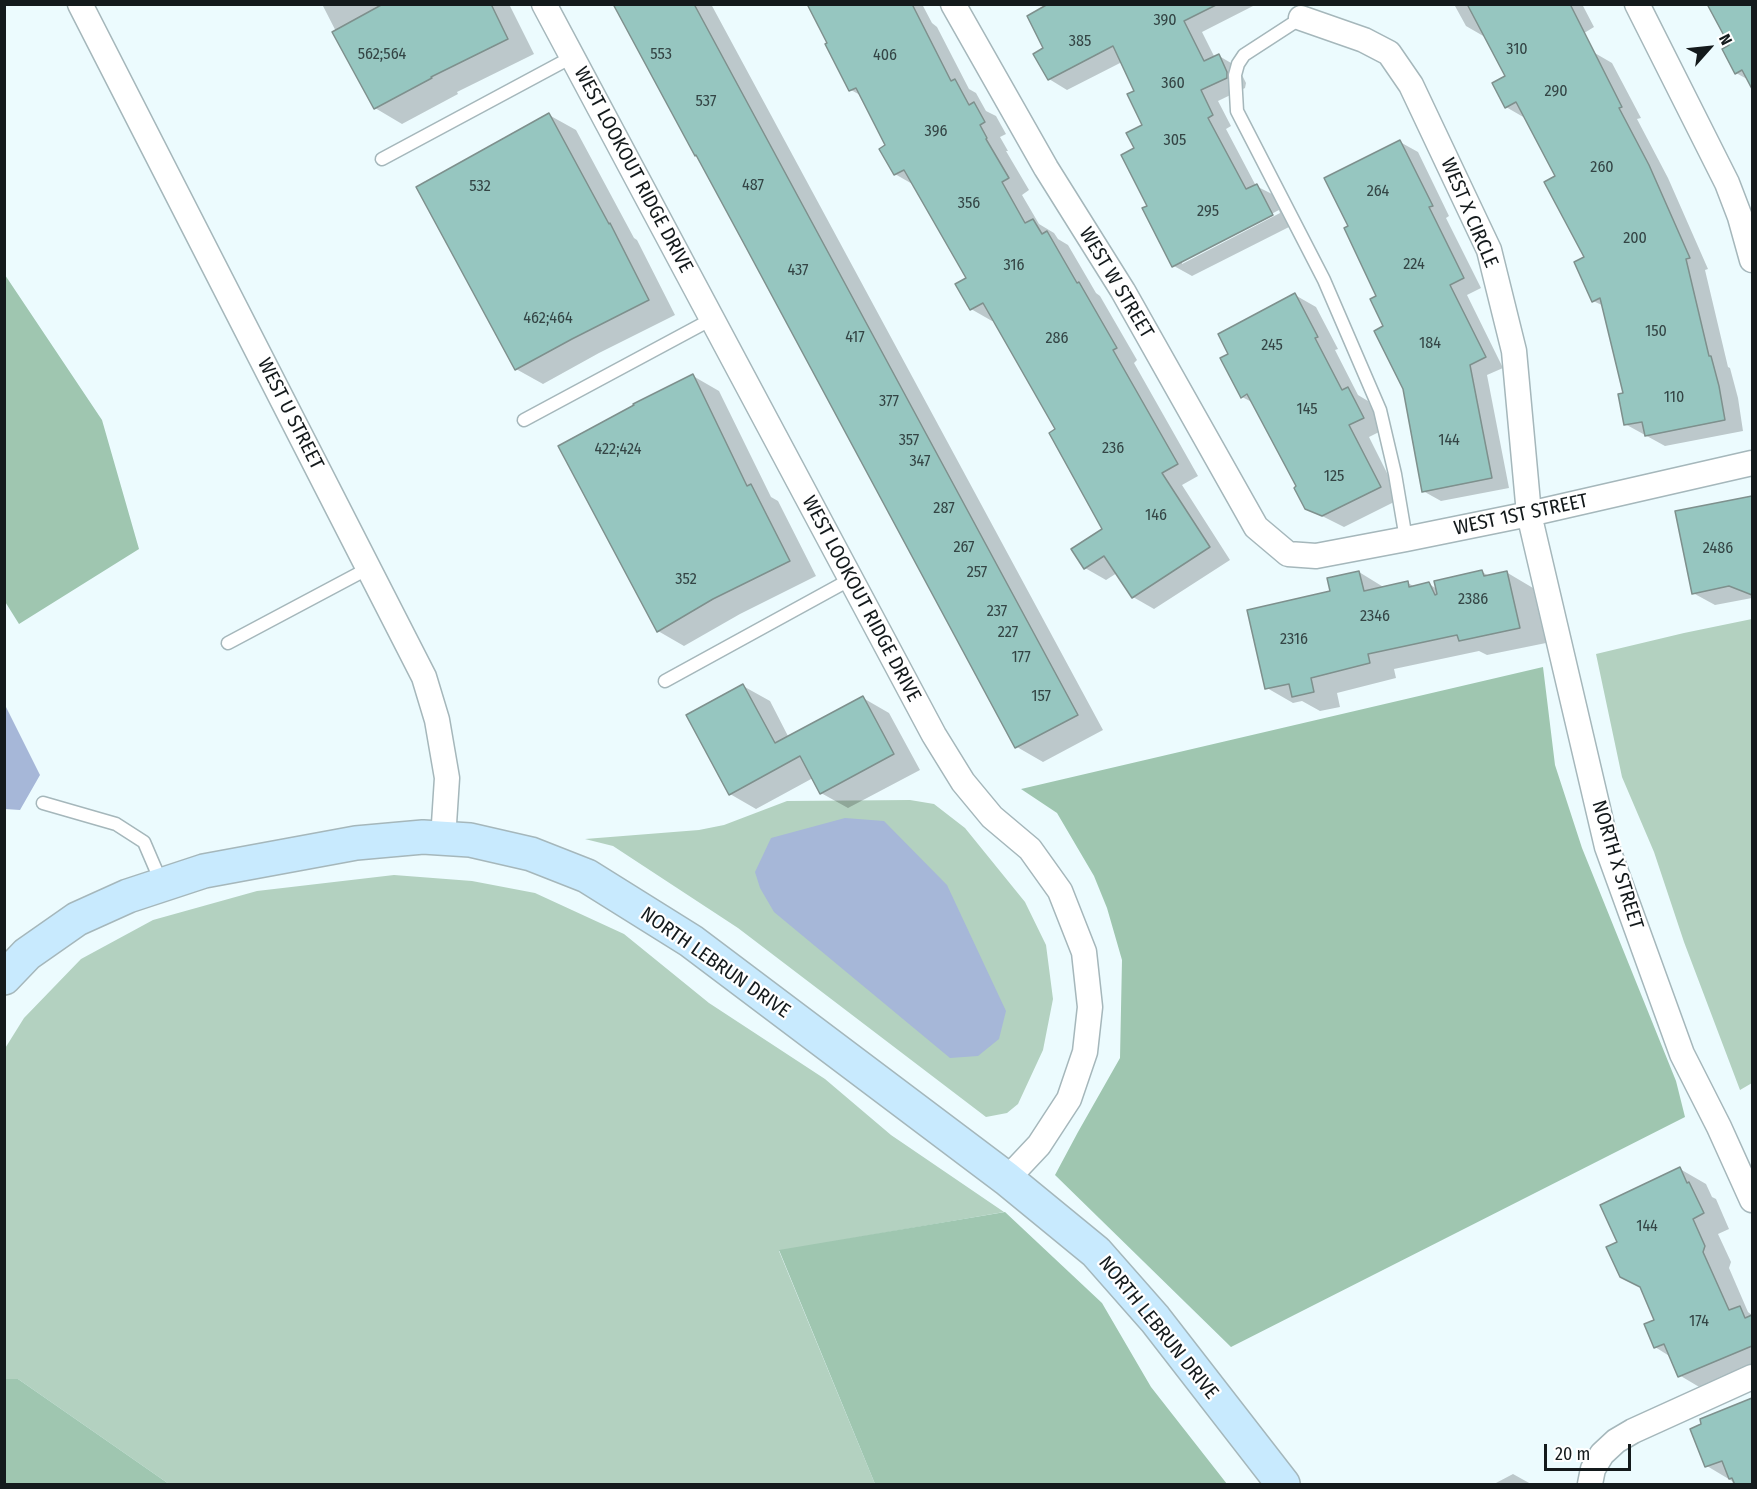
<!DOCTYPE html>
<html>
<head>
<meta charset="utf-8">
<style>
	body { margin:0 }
	#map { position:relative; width:1757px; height:1489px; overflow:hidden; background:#ecfbfe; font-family:"Fira Sans Condensed",sans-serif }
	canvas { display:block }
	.frame { position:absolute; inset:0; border:6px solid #141a1c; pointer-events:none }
	.north { position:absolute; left:1679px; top:18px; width:60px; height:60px; -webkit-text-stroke:4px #fff; paint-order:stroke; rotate:63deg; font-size:16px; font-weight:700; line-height:24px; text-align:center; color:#141a1c }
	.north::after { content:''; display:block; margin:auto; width:21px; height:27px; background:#141a1c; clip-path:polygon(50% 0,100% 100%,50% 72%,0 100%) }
	.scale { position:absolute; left:1544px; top:1444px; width:87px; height:27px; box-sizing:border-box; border:3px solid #141a1c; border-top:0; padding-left:8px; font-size:18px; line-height:21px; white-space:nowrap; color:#141a1c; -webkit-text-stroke:4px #fff; paint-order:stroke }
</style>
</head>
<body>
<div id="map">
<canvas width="1757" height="1489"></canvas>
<div class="frame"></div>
<div class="north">N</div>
<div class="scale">20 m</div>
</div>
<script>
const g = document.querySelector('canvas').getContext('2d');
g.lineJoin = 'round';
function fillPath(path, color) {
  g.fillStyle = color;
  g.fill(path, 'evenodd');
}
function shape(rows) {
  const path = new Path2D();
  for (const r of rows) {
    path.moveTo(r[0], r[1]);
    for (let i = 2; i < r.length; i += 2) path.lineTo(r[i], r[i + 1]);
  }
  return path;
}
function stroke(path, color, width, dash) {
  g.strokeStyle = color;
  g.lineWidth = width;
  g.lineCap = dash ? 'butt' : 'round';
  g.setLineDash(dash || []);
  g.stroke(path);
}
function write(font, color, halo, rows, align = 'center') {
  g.font = font + ' "Fira Sans Condensed",sans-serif';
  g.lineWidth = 4.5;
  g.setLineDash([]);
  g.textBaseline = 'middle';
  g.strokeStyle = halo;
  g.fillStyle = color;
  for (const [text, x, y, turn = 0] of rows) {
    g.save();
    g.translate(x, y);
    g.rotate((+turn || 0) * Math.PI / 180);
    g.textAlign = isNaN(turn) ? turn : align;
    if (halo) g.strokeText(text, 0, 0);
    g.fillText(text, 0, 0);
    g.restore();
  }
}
fillPath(shape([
	[1752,619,1752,1083,1740,1090,1684,942,1654,852,1622,777,1596,654,1684,633],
	[910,800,934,804,965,828,1025,902,1046,945,1053,999,1043,1050,1018,1104,1007,1113,986,1117,738,928,613,846,585,839,699,830,724,825,787,801],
	[394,875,472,881,535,893,624,934,709,1003,825,1079,891,1135,1004,1212,779,1251,875,1484,169,1484,18,1379,5,1379,4,1050,24,1018,81,959,153,920,257,891]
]), '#b3d1c0');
fillPath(shape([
	[5,275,102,420,139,549,19,624,4,600],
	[1543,667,1555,765,1582,848,1676,1081,1685,1117,1231,1347,1055,1175,1078,1132,1120,1058,1122,960,1107,908,1094,876,1057,813,1021,789],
	[1005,1212,1102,1303,1151,1387,1227,1484,875,1484,779,1250],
	[5,1379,18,1379,169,1484,5,1484]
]), '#9fc6b0');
fillPath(shape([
	[5,705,40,775,20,810,5,809],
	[845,818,884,821,947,885,1006,1011,999,1039,978,1056,950,1058,774,912,760,888,755,872,771,838]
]), '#a6b7d8');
fillPath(shape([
	[322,4,509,4,534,54,457,92,458,94,402,124,375,108],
	[615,4,711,4,1103,730,1043,762,1017,747],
	[809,4,922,4,932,23,937,27,969,89,976,93,986,111,996,116,1006,134,1000,137,1008,151,1006,151,1029,190,1022,195,1039,224,1054,233,1058,239,1068,245,1096,293,1100,296,1137,360,1134,363,1198,476,1182,485,1230,560,1154,609,1133,597,1117,573,1106,580,1085,568,1104,529,1058,430,994,320,992,321,971,309,968,278,914,185,895,174,887,146,862,96,851,90],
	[1052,4,1257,4,1202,32,1215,58,1219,56,1238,67,1246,83,1245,88,1218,101,1231,126,1226,129,1256,186,1276,196,1291,226,1192,276,1174,266,1149,206,1136,149,1144,126,1136,91,1122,62,1067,90,1049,79,1045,49],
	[1279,210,1280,213,1182,264,1182,260],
	[1458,4,1582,4,1594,27,1550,54,1593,52,1612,63,1641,118,1637,119,1668,178,1708,269,1705,270,1728,367,1730,368,1738,398,1743,431,1665,446,1625,424,1625,395,1604,306,1593,301,1586,258,1557,177,1525,118,1506,107,1507,77,1485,37,1466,26,1455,6],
	[1711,4,1752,4,1752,88,1747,79,1736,73,1731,46],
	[549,115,576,130,634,238,637,240,675,315,599,353,543,384,516,369],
	[1400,142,1418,152,1449,216,1446,218,1481,288,1467,295,1503,368,1487,375,1509,488,1441,501,1423,491,1404,388,1378,296,1350,227],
	[1295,295,1316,307,1338,349,1335,350,1358,395,1368,401,1383,430,1369,437,1400,499,1344,527,1306,508,1298,487,1254,403,1242,397,1230,354],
	[693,376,719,391,771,497,778,501,816,576,740,614,684,646,658,631],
	[1752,497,1752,598,1715,605,1693,593,1677,513],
	[1359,572,1385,588,1408,583,1415,587,1429,584,1437,589,1482,572,1489,576,1506,572,1533,588,1546,643,1487,655,1479,651,1394,669,1396,678,1337,693,1340,707,1320,711,1302,701,1293,703,1267,688,1331,592],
	[743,686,770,701,789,738,863,698,889,713,920,770,848,808,821,793,813,778,756,809,730,794],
	[1680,1169,1706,1184,1712,1197,1716,1199,1729,1229,1718,1234,1731,1262,1729,1268,1748,1312,1752,1315,1752,1371,1706,1391,1679,1375,1671,1357,1655,1347,1655,1321,1642,1288,1619,1242],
	[1752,1400,1752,1484,1733,1484,1732,1481,1707,1466,1703,1425,1702,1420],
	[1513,1474,1531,1484,1494,1484]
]), '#0003');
const building = shape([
	[383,4,491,4,508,39,431,77,432,78,374,109,332,32,383,4],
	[613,4,694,4,1078,715,1015,748,742,240,696,155,695,156,613,4],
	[807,4,912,4,951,81,955,79,969,105,974,102,985,122,980,125,987,138,986,139,1009,178,1002,182,1025,223,1033,219,1042,234,1047,231,1077,283,1079,282,1117,348,1113,350,1178,464,1162,473,1210,547,1132,598,1104,556,1084,569,1071,549,1102,529,1049,433,1055,429,983,303,970,310,955,284,966,278,904,170,894,175,879,149,885,145,856,88,849,91,825,44,827,43,807,4],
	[1048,4,1218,4,1184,21,1204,61,1219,54,1227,72,1227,78,1201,90,1213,115,1208,118,1246,189,1257,184,1273,215,1172,267,1142,208,1147,206,1121,155,1134,148,1126,133,1142,125,1127,94,1134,91,1113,46,1048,80,1033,54,1043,48,1027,16,1048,4],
	[1467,4,1570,4,1622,107,1619,108,1649,165,1690,258,1686,259,1709,356,1711,356,1719,386,1725,420,1645,436,1642,422,1624,425,1618,394,1623,393,1600,298,1592,302,1574,262,1584,257,1544,182,1555,176,1516,102,1505,108,1492,83,1505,76,1467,4],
	[1707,4,1752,4,1752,89,1742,70,1735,74,1722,49,1729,45,1707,4],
	[549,113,609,224,610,223,649,300,572,339,515,370,416,187,549,113],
	[1400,140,1433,206,1429,207,1464,278,1450,285,1486,357,1470,365,1492,478,1422,492,1403,389,1374,331,1383,326,1370,299,1376,296,1344,228,1348,226,1324,178,1400,140],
	[1295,293,1318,337,1315,338,1342,390,1348,387,1364,418,1349,425,1381,487,1322,516,1305,509,1294,488,1296,486,1247,394,1241,398,1220,358,1228,354,1218,334,1295,293],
	[693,374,747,486,751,484,790,561,713,599,657,632,558,446,634,405,633,404,693,374],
	[1752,496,1752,595,1729,586,1692,594,1675,511,1752,496],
	[1482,570,1484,576,1507,571,1520,628,1459,641,1457,635,1368,654,1370,663,1311,678,1314,692,1292,697,1289,684,1265,689,1247,610,1330,591,1327,578,1359,571,1364,591,1408,581,1409,587,1429,582,1435,595,1437,594,1434,581,1482,570],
	[743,684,775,743,863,696,894,754,820,794,800,756,729,795,686,715,743,684],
	[1680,1167,1687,1183,1689,1182,1704,1213,1693,1219,1705,1246,1703,1252,1729,1310,1740,1306,1745,1318,1752,1315,1752,1346,1678,1377,1664,1344,1654,1348,1644,1324,1654,1320,1640,1287,1620,1277,1606,1247,1617,1242,1600,1205,1680,1167],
	[1752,1398,1752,1485,1735,1485,1732,1478,1729,1479,1722,1461,1705,1467,1690,1429,1701,1424,1700,1419,1752,1398]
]);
fillPath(building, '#96c6c0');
stroke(building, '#7e908d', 1.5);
const lane = shape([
	[1301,18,1244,55,1238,64,1235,75,1237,111,1324,280,1380,410,1395,474,1406,539],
	[382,159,572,57],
	[524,420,712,319],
	[228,643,369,568],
	[665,681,851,579],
	[43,803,116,824,144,842,162,884]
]);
const street = shape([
	[80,4,424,677,437,720,447,778,443,839],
	[544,4,934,735,963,782,992,817,1030,849,1060,891,1084,952,1090,1007,1085,1052,1069,1099,1039,1145,1007,1179],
	[953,4,1046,168,1123,291,1256,527,1288,554,1316,556,1406,539,1529,514,1752,463],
	[1637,4,1727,183,1740,217,1752,260],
	[1301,18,1364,40,1389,53,1411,85,1489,250,1514,351,1529,514,1607,847,1682,1054,1719,1127,1752,1200],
	[1590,1484,1593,1469,1602,1454,1616,1441,1633,1431,1752,1377]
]);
const secondary = shape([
	[4,978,27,954,77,919,128,896,204,871,356,843,423,837,470,840,531,854,587,876,691,941,1007,1179,1096,1252,1155,1319,1283,1484]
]);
stroke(lane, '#a5b7bb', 15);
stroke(street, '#a5b7bb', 27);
stroke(secondary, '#a5b7bb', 36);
stroke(lane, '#fff', 12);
stroke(street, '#fff', 24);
stroke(secondary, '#c8eafe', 33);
write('16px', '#344545', null, [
	["390",1165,21],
	["385",1080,42],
	["310",1517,50],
	["562;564",382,55],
	["553",661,55],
	["406",885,56],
	["360",1173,84],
	["290",1556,92],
	["537",706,102],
	["396",936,132],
	["305",1175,141],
	["260",1602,168],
	["487",753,186],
	["532",480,187],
	["264",1378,192],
	["356",969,204],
	["295",1208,212],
	["200",1635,239],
	["224",1414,265],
	["316",1014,266],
	["437",798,271],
	["462;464",548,319],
	["150",1656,332],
	["417",855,338],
	["286",1057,339],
	["184",1430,344],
	["245",1272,346],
	["110",1674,398],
	["377",889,402],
	["145",1307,410],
	["357",909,441],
	["144",1449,441],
	["236",1113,449],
	["422;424",618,450],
	["347",920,462],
	["125",1334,477],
	["287",944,509],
	["146",1156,516],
	["267",964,548],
	["2486",1718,549],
	["257",977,573],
	["352",686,580],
	["2386",1473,600],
	["237",997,612],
	["2346",1375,617],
	["227",1008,633],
	["2316",1294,640],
	["177",1021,658],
	["157",1041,697],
	["144",1647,1227],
	["174",1699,1322]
]);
write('20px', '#141a1c', '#fff', [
	["WEST LOOKOUT RIDGE DRIVE",633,170,62],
	["WEST X CIRCLE",1469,213,67],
	["WEST W STREET",1116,283,59],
	["WEST U STREET",290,414,63],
	["WEST 1ST STREET",1521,515,-12],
	["WEST LOOKOUT RIDGE DRIVE",861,599,62],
	["NORTH X STREET",1617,865,73],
	["NORTH LEBRUN DRIVE",715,963,35],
	["NORTH LEBRUN DRIVE",1158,1328,51]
]);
</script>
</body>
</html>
